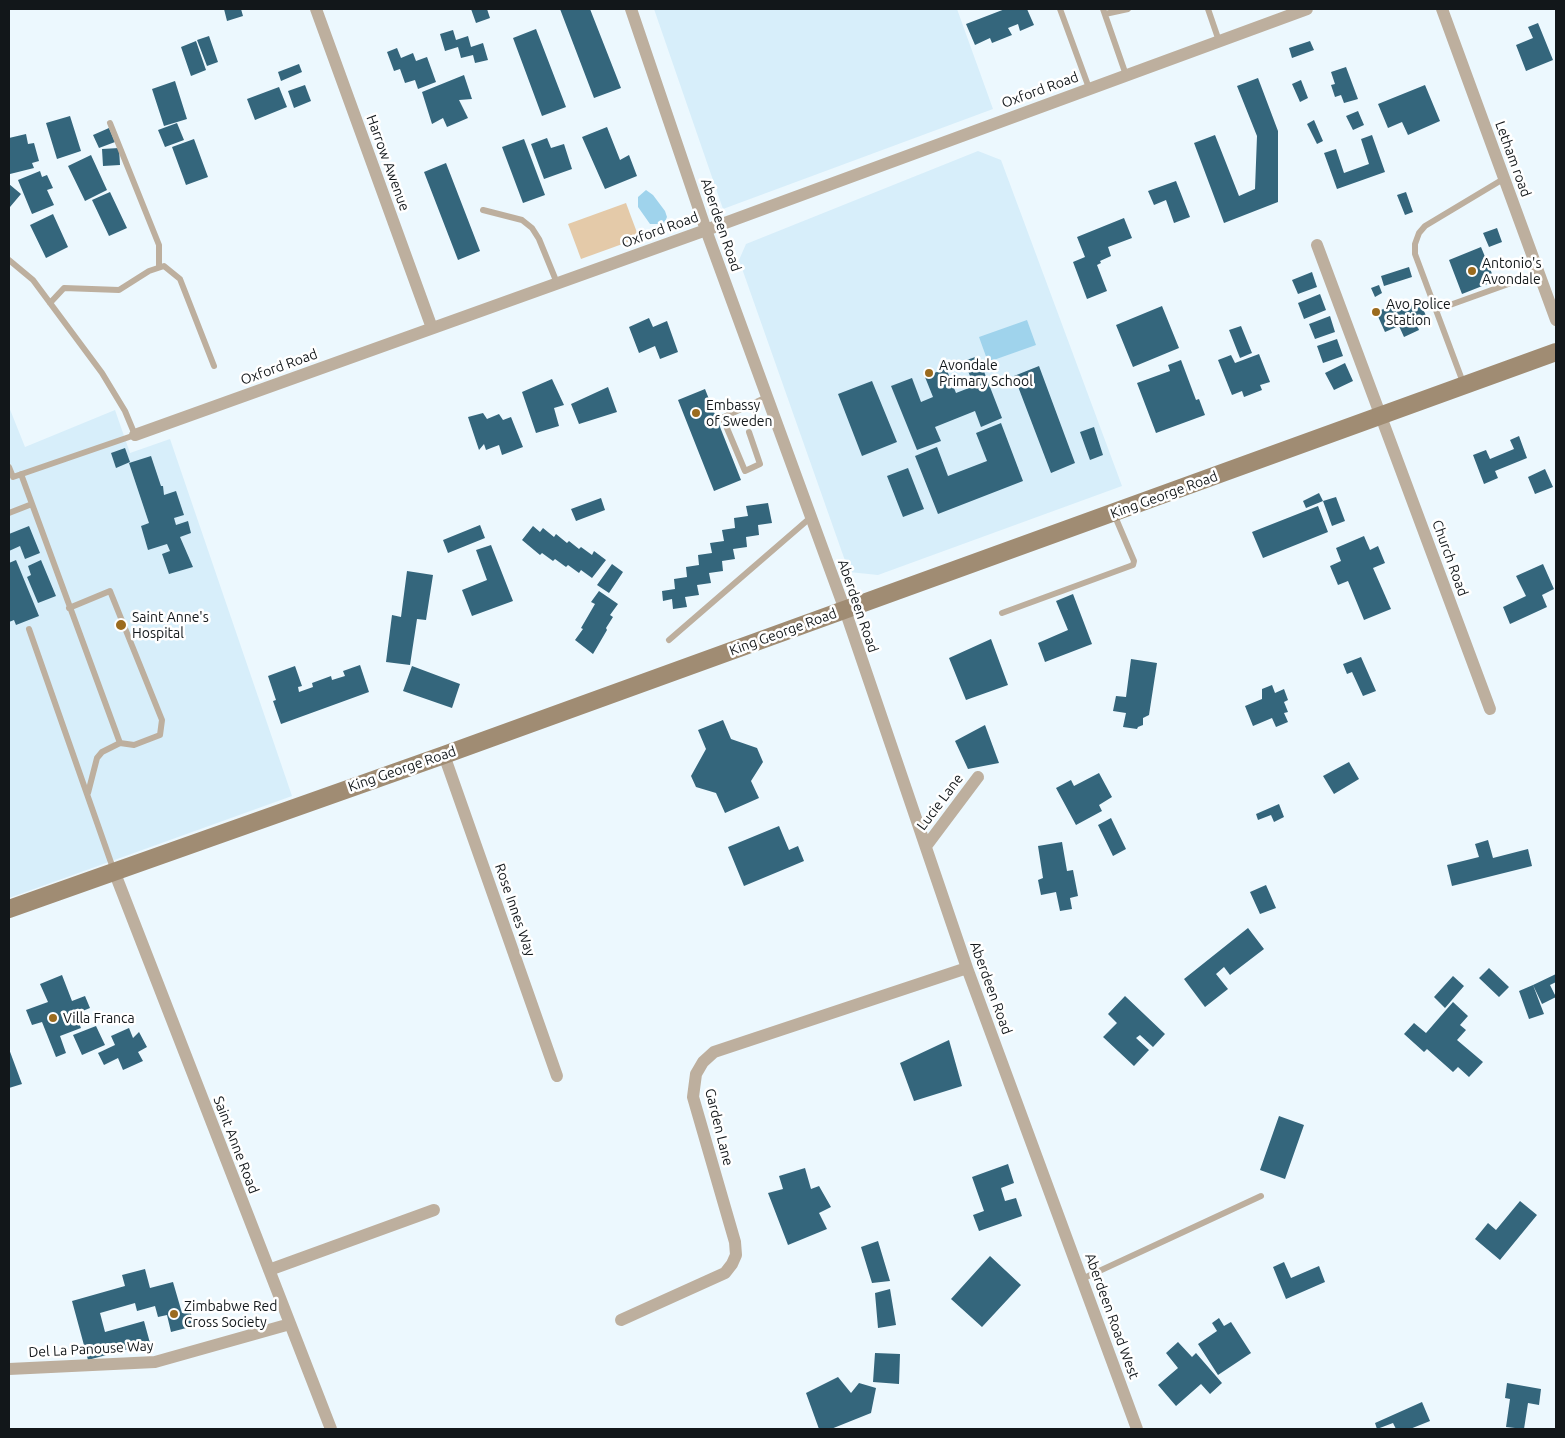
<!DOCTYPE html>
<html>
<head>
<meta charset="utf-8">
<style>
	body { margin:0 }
	#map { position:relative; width:1565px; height:1438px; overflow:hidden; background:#ecf8fe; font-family:Ubuntu,sans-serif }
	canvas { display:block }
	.frame { position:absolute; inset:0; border:10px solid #12171a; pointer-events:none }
</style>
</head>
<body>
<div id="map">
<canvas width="1565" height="1438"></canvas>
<div class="frame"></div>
</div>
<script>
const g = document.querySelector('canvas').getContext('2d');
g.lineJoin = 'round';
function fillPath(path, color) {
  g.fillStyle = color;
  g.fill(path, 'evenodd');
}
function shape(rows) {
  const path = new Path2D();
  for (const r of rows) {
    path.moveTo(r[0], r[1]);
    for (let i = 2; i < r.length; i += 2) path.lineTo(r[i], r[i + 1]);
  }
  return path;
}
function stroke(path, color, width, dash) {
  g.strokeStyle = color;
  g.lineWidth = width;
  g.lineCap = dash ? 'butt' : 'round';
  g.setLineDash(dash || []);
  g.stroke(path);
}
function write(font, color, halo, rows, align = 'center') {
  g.font = font + ' Ubuntu,sans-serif';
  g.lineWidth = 5;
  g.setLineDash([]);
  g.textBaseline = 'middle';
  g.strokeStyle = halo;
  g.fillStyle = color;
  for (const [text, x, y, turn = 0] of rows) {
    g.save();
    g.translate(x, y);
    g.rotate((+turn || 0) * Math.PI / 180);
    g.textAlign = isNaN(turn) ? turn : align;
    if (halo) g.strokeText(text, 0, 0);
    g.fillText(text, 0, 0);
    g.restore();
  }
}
fillPath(shape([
	[654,9,957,9,993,109,723,209],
	[978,151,1001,160,1122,486,878,575,849,572,739,260,746,244],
	[9,407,25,447,115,410,130,453,170,439,292,796,9,898]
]), '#d7eefa');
fillPath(shape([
	[626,203,639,238,581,259,568,224]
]), '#e4caa9');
fillPath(shape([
	[646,190,653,195,665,211,667,217,664,224,650,224,638,207,638,197],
	[1027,320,1036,345,988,362,979,337]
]), '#9fd3ec');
fillPath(shape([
	[224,9,241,9,243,16,227,21],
	[471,9,487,9,490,18,476,23],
	[560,9,590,9,621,88,594,98],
	[1005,9,1027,9,1034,25,1020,31,1018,24,1008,28,1012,35,992,43,990,38,975,45,966,24],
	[1538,23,1553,60,1526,71,1516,45,1533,38,1528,27],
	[536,29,566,107,542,116,513,38],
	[453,30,456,40,468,36,471,47,483,43,488,60,475,63,473,55,461,58,458,47,445,51,440,34],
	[209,36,218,62,207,66,197,40],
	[196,41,206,70,191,76,181,47],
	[1310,41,1314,50,1292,58,1289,48],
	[397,48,401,58,413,53,416,61,427,57,436,82,418,89,415,80,405,83,400,69,394,71,387,52],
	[299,64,302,72,281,81,278,72],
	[1346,67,1358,99,1344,103,1341,95,1335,97,1331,85,1335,84,1331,72],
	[464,75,472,99,459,100,468,118,447,127,443,118,432,124,422,92],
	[1258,78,1278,131,1278,202,1224,223,1194,143,1215,135,1239,196,1255,189,1257,136,1237,86],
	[1301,80,1308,98,1300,102,1292,84],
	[175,81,187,119,164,126,152,89],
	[305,85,311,101,294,108,288,91],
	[1425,85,1440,121,1408,135,1402,122,1388,128,1378,104],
	[279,87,287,107,255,120,247,99],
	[1358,111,1364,125,1353,130,1346,116],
	[70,116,81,151,57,159,46,123],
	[1314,120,1323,141,1317,144,1307,124],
	[177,123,184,140,165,147,158,130],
	[607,127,620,160,629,155,637,176,605,189,582,137],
	[109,128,115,142,99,148,93,135],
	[26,134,28,144,34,143,39,161,32,163,34,168,10,174,9,138],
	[1372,135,1385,172,1337,189,1324,153,1336,149,1344,173,1369,164,1361,139],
	[547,138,551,148,564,144,572,169,544,179,531,144],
	[194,139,208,177,186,185,172,147],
	[524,139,545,195,523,203,502,147],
	[119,148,120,165,103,166,102,149],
	[91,155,107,190,85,201,68,166],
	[446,163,480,251,458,260,424,172],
	[40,171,42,177,47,175,53,188,47,190,54,205,32,214,18,180],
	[1176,181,1190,217,1174,223,1166,200,1154,205,1148,191],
	[9,184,21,194,10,207,9,206],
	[110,192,127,228,109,236,92,200],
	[1406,192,1413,212,1405,215,1397,195],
	[53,214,68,247,46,258,30,225],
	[1124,218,1132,238,1108,247,1111,256,1100,261,1101,263,1097,265,1107,291,1087,299,1073,262,1085,257,1077,237],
	[1497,228,1502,242,1489,247,1483,233],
	[1481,247,1495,281,1462,294,1449,260],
	[1409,267,1412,277,1384,286,1381,276],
	[1312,272,1317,287,1298,294,1292,280],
	[1379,285,1382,293,1375,297,1371,288],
	[1320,294,1326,310,1304,319,1298,303],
	[1420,302,1427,318,1416,323,1419,330,1404,337,1399,326,1385,332,1376,312,1393,305,1396,312],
	[1162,306,1179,348,1133,367,1116,325],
	[1330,316,1335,332,1315,339,1309,324],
	[649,318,653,327,667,321,678,352,660,359,655,346,639,353,629,327],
	[1241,326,1252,353,1240,358,1229,330],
	[1337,339,1343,356,1323,363,1317,346],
	[1259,354,1270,382,1260,385,1262,390,1244,397,1242,391,1232,395,1218,360,1231,355,1235,363],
	[978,356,1002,418,981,427,975,411,935,427,941,441,917,450,891,386,912,378,921,402,933,397,925,377,946,368,956,393,974,386,964,361],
	[1181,360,1196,400,1199,399,1205,415,1156,433,1137,383,1170,371,1168,365],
	[1345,363,1353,381,1334,390,1325,373],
	[1039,366,1075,463,1051,473,1014,376],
	[552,379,564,405,554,408,559,426,536,433,522,392],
	[872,381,897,442,862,456,838,394],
	[608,387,617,412,579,424,571,404],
	[705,389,741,480,714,491,678,400],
	[483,413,487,419,499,414,503,420,511,417,523,447,502,455,499,445,486,450,484,444,479,450,468,417],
	[1001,423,1023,481,938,514,915,456,937,447,948,476,987,461,976,433],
	[1094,427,1103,455,1090,460,1080,432],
	[1519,436,1527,458,1495,471,1498,478,1484,484,1473,455,1486,450,1490,459,1514,449,1510,440],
	[125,448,130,462,116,468,111,453],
	[151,456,161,486,163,486,164,495,176,491,184,515,174,518,176,525,188,521,191,533,180,537,193,567,169,574,162,554,170,551,167,544,148,550,141,526,149,523,129,463],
	[908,468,924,509,903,517,887,476],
	[1545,469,1553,487,1535,494,1528,477],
	[1319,493,1323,501,1306,508,1303,501],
	[1336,497,1345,521,1332,526,1323,501],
	[601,498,605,510,576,521,571,509],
	[768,503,772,523,758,525,759,535,746,537,747,547,733,549,735,559,722,561,723,571,709,573,711,583,697,585,699,595,685,597,687,607,673,609,672,599,663,601,662,591,675,589,674,579,687,577,686,567,699,565,698,555,712,553,710,543,724,541,722,530,735,528,734,518,748,516,746,506],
	[1318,506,1328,532,1263,558,1252,532],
	[480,525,485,538,448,553,443,540],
	[29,526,40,553,25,559,20,546,9,551,9,534],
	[533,526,540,532,543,528,554,537,556,534,567,543,569,541,579,549,581,547,592,555,594,551,606,560,592,578,581,570,579,573,568,565,566,567,555,559,553,561,542,553,540,555,522,540],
	[1364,536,1370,550,1378,546,1385,563,1373,568,1391,609,1364,620,1348,581,1338,585,1330,566,1341,561,1336,548],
	[491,545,513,601,472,616,462,590,487,580,476,550],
	[16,560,39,616,16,625,14,620,9,622,9,563],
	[41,560,56,596,38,603,27,577,31,575,28,566],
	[612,564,623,572,609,593,597,585],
	[1543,564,1554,589,1542,595,1547,607,1510,624,1503,607,1526,596,1516,576],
	[407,571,433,575,426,620,417,619,410,665,386,662,392,615,401,617],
	[599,591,618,604,610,615,613,617,606,628,607,630,593,654,575,640,583,629,581,628,595,604,591,602],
	[1073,594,1092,644,1045,662,1038,643,1068,630,1056,601],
	[991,639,1008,685,966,700,949,658],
	[1361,657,1376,691,1363,696,1352,672,1347,674,1343,664],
	[1131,659,1157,663,1149,715,1143,718,1143,725,1138,727,1137,729,1123,727,1126,713,1113,711,1116,696,1126,697],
	[360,665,369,692,281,724,273,701,276,700,268,676,295,666,302,686,298,687,299,692,313,687,312,683,331,676,332,680,345,676,343,671],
	[412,666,460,684,452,708,403,691],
	[1272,685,1275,693,1284,689,1288,700,1284,702,1288,712,1284,713,1288,722,1276,727,1272,718,1253,726,1245,706,1262,699,1262,689],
	[723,720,731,739,757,748,763,762,751,781,759,798,725,813,716,793,696,787,691,776,706,749,698,730],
	[985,725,999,763,968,769,955,741],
	[1349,762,1359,779,1334,794,1323,776],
	[1099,773,1112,797,1099,805,1102,811,1076,825,1056,788,1071,780,1074,786],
	[1279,804,1284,817,1274,822,1271,815,1258,820,1256,814],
	[1111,818,1126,849,1113,856,1098,825],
	[779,826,789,850,798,846,804,861,744,886,728,847],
	[1488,840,1493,858,1528,849,1532,866,1452,886,1447,865,1479,857,1475,844],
	[1062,842,1067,871,1073,870,1078,896,1070,898,1072,909,1060,911,1056,892,1041,895,1038,880,1043,878,1038,846],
	[1266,885,1276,908,1260,914,1250,892],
	[1248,928,1264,949,1230,975,1224,967,1216,974,1228,989,1205,1007,1184,979],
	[1489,968,1509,987,1499,997,1479,978],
	[1556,974,1556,982,1550,985,1556,997,1542,1004,1533,985],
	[62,975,72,1001,85,996,90,1008,75,1014,81,1028,60,1036,66,1053,56,1057,42,1022,32,1025,26,1010,48,1002,40,984],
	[1453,976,1464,986,1445,1008,1434,997],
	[1533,985,1544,1014,1529,1019,1519,991],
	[1125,996,1165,1034,1153,1047,1140,1035,1136,1038,1149,1050,1134,1066,1103,1037,1117,1023,1108,1014],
	[1453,1002,1468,1016,1460,1025,1466,1030,1457,1040,1483,1062,1469,1077,1458,1067,1453,1072,1427,1049,1424,1052,1404,1034,1414,1023,1426,1033],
	[96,1026,105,1045,82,1055,73,1035],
	[129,1028,133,1038,139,1032,147,1047,138,1052,143,1061,123,1070,118,1058,104,1065,98,1053,115,1045,111,1036],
	[949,1040,962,1086,914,1101,900,1063],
	[9,1049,22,1084,9,1088],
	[1279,1116,1304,1125,1285,1179,1260,1170],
	[1008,1164,1014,1183,1001,1188,1005,1201,1016,1198,1022,1216,979,1231,973,1215,984,1211,972,1177],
	[805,1168,811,1189,819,1186,831,1207,819,1213,827,1229,788,1245,768,1193,783,1189,779,1176],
	[1520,1201,1537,1215,1500,1260,1475,1239,1488,1223,1496,1230],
	[878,1241,890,1281,872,1283,861,1247],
	[990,1256,1021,1285,982,1327,951,1299],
	[1284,1262,1291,1278,1319,1266,1325,1282,1286,1299,1273,1267],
	[145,1269,150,1288,173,1282,182,1313,190,1310,194,1326,171,1332,167,1315,158,1317,155,1306,137,1311,135,1303,100,1313,105,1332,144,1321,150,1343,88,1360,72,1301,125,1286,122,1275],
	[890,1289,896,1325,878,1328,875,1293],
	[1219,1318,1224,1326,1231,1322,1251,1353,1218,1375,1198,1344,1217,1331,1212,1323],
	[1178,1342,1192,1357,1196,1353,1222,1383,1210,1394,1201,1384,1176,1406,1158,1385,1178,1368,1166,1353],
	[875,1353,900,1354,899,1384,873,1382],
	[838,1377,851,1393,859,1383,876,1388,871,1413,831,1429,819,1429,806,1393],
	[1507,1383,1541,1389,1539,1405,1528,1403,1524,1429,1506,1427,1510,1399,1505,1398],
	[1422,1402,1430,1421,1410,1429,1396,1429,1393,1423,1377,1429,1375,1423]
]), '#34667c');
stroke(shape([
	[1060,9,1089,88],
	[1103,9,1126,75],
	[1208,9,1219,41],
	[1105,14,1128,9],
	[110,123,159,245,159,267],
	[483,210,522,220,532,228,539,239,557,283],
	[9,260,33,280,102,373,125,411,135,435,13,477,9,467],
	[50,303,64,288,119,290,149,271,164,266,180,279,214,366],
	[1436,310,1539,273],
	[1464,385,1415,254,1415,244,1419,233,1425,226,1505,178],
	[749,432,760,464,745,471,724,421,724,417,767,397],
	[21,474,120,743,102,752,97,758,88,793],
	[9,513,32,504],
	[69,608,110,591,162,720,160,735,134,745,120,743],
	[1002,613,1133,565,1134,561,1114,514],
	[29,629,114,871],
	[669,640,810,518],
	[1082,1279,1261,1196]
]), '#bdaf9e', 6);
stroke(shape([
	[316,9,432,328],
	[631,9,706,230,845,610,967,968,1137,1429],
	[1442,9,1556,320],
	[1317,245,1490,709],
	[135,435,706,230,1307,9],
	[444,755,557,1076],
	[927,845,978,777],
	[114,871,331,1429],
	[269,1270,434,1210],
	[621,1320,725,1273,732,1264,736,1255,735,1242,693,1097,696,1074,703,1062,714,1052,967,968],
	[9,1369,155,1362,290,1324]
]), '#bdaf9e', 12);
stroke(shape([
	[9,909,444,755,1556,352]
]), '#a08c73', 18);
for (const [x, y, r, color] of [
	[1472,271,5,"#9b6b1e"],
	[1376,312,5,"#9b6b1e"],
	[929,373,5,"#9b6b1e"],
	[696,413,5,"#9b6b1e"],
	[121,625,6,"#9b6b1e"],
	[53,1018,5,"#9b6b1e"],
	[174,1314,5,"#9b6b1e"]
]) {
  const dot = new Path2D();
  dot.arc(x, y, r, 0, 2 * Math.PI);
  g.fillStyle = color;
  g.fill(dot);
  stroke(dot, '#fff', 2);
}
write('14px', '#12171a', '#fff', [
	["Oxford Road",1040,90,-20],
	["Letham road",1513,159,70],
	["Harrow Awenue",388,163,70],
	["Aberdeen Road",721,225,71],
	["Oxford Road",660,230,-20],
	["Oxford Road",279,367,-20],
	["King George Road",1164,495,-20],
	["Church Road",1450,558,70],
	["Aberdeen Road",858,606,71],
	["King George Road",783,632,-20],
	["King George Road",402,769,-19],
	["Lucie Lane",940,802,-53],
	["Rose Innes Way",515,910,71],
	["Aberdeen Road",991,988,70],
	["Garden Lane",719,1127,76],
	["Saint Anne Road",236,1145,69],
	["Aberdeen Road West",1112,1316,70],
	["Del La Panouse Way",91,1349,-3]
]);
write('14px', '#12171a', '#fff', [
	["Antonio's",1482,263],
	["Avondale",1482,279],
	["Avo Police",1386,304],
	["Station",1386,320],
	["Avondale",939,365],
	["Primary School",939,381],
	["Embassy",706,405],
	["of Sweden",706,421],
	["Saint Anne's",132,617],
	["Hospital",132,633],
	["Villa Franca",63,1018],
	["Zimbabwe Red",184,1306],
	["Cross Society",184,1322]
], 'left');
</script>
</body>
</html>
